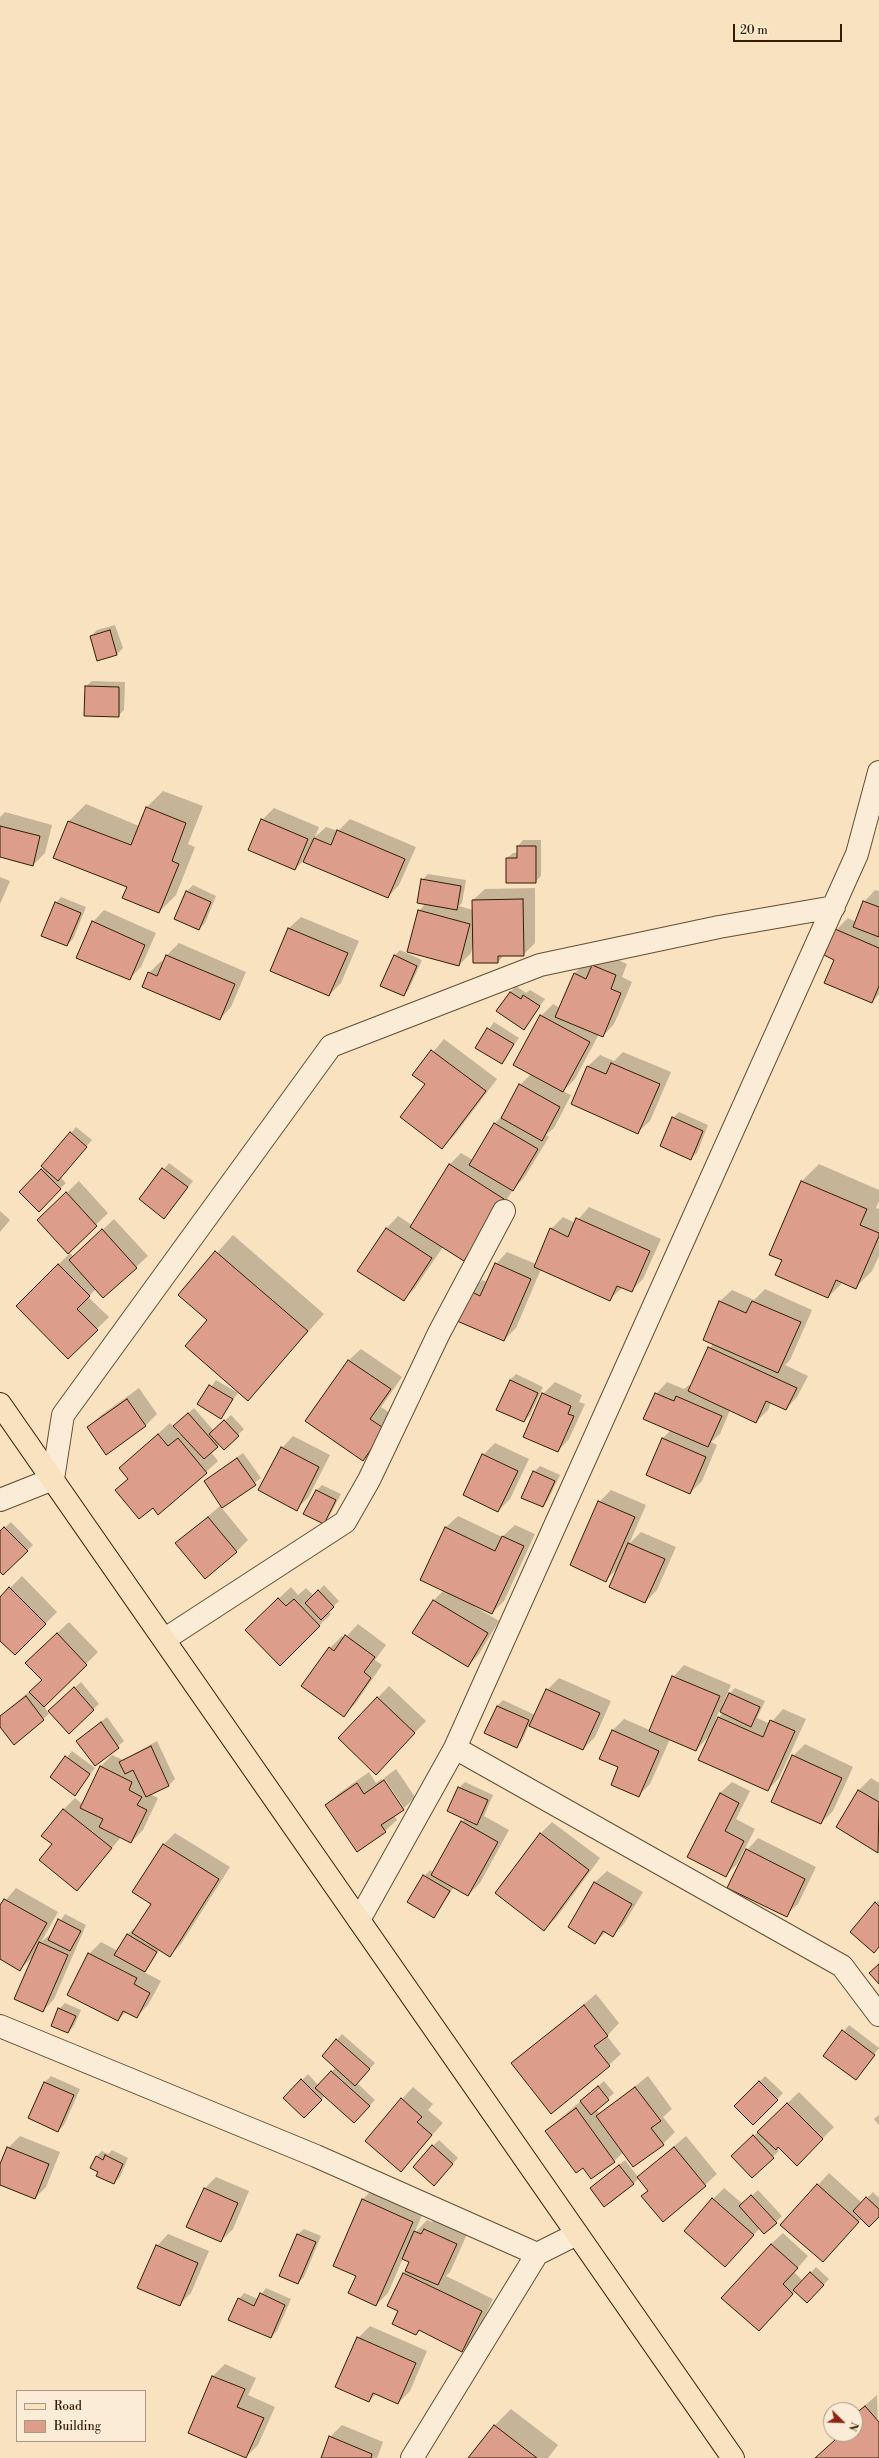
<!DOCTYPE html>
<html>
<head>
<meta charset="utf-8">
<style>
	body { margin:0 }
	#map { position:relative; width:879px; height:2458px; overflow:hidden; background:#f8e2c0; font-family:"Libre Bodoni",serif }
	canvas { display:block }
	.legend { position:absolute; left:16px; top:2390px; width:130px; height:52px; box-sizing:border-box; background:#faecd6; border:1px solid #ab9981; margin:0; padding:5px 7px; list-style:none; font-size:12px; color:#341d02 }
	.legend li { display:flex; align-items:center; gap:8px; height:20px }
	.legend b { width:20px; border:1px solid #ab9981 }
	.north { position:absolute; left:823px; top:2402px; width:40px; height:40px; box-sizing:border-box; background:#faecd6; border:1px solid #ab9981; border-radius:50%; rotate:113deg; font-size:11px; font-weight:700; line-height:16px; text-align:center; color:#341d02 }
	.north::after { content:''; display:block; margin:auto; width:14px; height:18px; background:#8f2418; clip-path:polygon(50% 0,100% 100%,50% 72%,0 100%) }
	.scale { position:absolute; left:733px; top:24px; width:109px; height:18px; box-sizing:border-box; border:2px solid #341d02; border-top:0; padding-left:5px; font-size:12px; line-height:14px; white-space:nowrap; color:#341d02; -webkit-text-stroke:3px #faecd6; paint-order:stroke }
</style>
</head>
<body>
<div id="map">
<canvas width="879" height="2458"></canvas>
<ul class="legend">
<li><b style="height:5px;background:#f8e2c0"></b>Road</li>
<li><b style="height:11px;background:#dc9d8a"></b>Building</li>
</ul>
<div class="north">N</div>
<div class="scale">20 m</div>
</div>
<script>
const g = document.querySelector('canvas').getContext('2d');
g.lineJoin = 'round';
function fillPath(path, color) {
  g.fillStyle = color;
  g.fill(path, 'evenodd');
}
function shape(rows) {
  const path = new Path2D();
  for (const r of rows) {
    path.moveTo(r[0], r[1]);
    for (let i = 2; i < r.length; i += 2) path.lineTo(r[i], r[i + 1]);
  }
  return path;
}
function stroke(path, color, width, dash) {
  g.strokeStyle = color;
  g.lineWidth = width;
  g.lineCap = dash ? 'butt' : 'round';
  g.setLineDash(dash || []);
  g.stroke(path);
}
fillPath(shape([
	[115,625,123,648,117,654,98,660,91,636,97,630],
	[92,681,125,682,124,710,118,716,86,686],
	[163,791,203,806,188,844,195,847,176,895,159,912,69,821,86,804,139,826,146,808],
	[274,808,319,827,315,837,326,827,338,831,350,819,416,847,399,885,388,897,306,858,295,869,262,820],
	[5,812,52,825,45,853,33,865,0,856,0,817],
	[523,840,541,840,541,876,535,882,507,858,513,853,518,853,518,846],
	[428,874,466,880,462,903,459,906,473,910,473,900,485,889,535,888,535,943,523,955,504,955,498,962,473,944,471,953,459,965,419,911,426,903,422,880],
	[0,877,10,881,0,904],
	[193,885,216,896,205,923,199,929,175,918,187,891],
	[875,890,879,891,879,994,872,1002,835,959,836,930,848,918,856,922,864,902],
	[61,897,86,907,73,939,67,945,56,903],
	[104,910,156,933,141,967,129,979,93,922],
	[301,917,359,941,341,983,329,995,272,970,289,928],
	[179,943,246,972,231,1007,220,1019,149,973,161,961,164,962,167,955],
	[400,950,422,960,409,989,404,995,394,956],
	[605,954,627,964,622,977,632,982,614,1024,603,1036,599,1034,575,1079,563,1091,571,1095,554,1128,546,1135,549,1137,524,1178,514,1188,476,1248,464,1260,443,1247,415,1288,403,1300,359,1270,387,1228,398,1216,412,1225,450,1164,461,1153,473,1160,495,1123,505,1113,520,1085,531,1074,541,1016,553,1004,560,1008,574,974,586,962,593,965],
	[516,986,526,993,530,990,545,999,524,1028,510,992],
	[494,1022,519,1038,501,1063,476,1047],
	[444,1039,497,1079,454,1136,442,1147,426,1084,414,1075],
	[623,1052,671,1072,650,1121,638,1132,572,1103,588,1066,600,1055,614,1061],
	[679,1112,708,1125,697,1153,691,1158,673,1118],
	[76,1127,92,1140,60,1177,66,1183,39,1210,20,1192,44,1167],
	[169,1163,193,1181,164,1218,140,1199],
	[819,1164,879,1190,879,1201,876,1208,879,1209,879,1256,872,1271,856,1287,843,1282,828,1297,783,1260,770,1254,802,1181],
	[79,1181,108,1213,68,1252,50,1209],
	[589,1207,661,1239,643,1279,631,1291,622,1288,610,1299,541,1269,516,1328,504,1340,471,1292,482,1280,487,1282,496,1264,507,1252,536,1264,551,1229,563,1217,575,1223],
	[0,1211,10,1220,0,1232],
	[114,1219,148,1256,136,1267,96,1289,88,1297,109,1317,68,1357,17,1306,70,1253,74,1257],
	[233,1235,324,1314,248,1399,208,1320,179,1295],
	[765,1289,812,1310,790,1360,785,1365,808,1376,797,1397,786,1409,771,1402,768,1410,756,1422,730,1410,720,1434,711,1442,717,1445,702,1481,690,1493,647,1475,663,1438,671,1430,656,1394,667,1382,684,1389,689,1385,691,1386,713,1343,704,1339,720,1301,732,1290,754,1300],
	[361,1349,402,1377,381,1407,396,1417,374,1448,362,1460,306,1421,349,1360],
	[516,1374,543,1387,530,1415,524,1421,497,1409,510,1380],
	[216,1380,238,1393,220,1417,199,1404],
	[555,1382,582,1395,579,1402,585,1404,569,1439,558,1451,543,1394],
	[139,1388,157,1414,145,1426,88,1427,100,1416],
	[194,1408,214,1431,231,1415,244,1429,224,1448,220,1444,211,1452,218,1461,206,1472,153,1506,116,1490,129,1478,120,1468,170,1423,174,1427],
	[176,1428,182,1434,180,1435,175,1429],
	[293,1436,330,1455,308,1498,296,1509,282,1448],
	[495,1443,529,1459,510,1499,498,1511,483,1455],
	[243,1453,261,1478,221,1507,248,1540,236,1552,177,1543,221,1505,205,1481],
	[540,1466,560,1475,548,1500,543,1506,522,1497,534,1472],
	[322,1485,341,1494,329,1517,323,1523,317,1490],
	[611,1490,646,1505,629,1544,641,1532,676,1547,657,1590,645,1602,618,1568,606,1580,571,1565,599,1502],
	[458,1516,502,1537,515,1525,535,1534,504,1601,492,1613,474,1606,499,1621,479,1654,468,1666,414,1633,434,1600,444,1590,422,1580,446,1527],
	[11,1522,33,1545,3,1574,0,1571,0,1532],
	[22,1576,57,1612,15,1654,0,1639,0,1598],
	[324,1585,339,1601,328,1611,331,1614,280,1664,258,1618,291,1587,298,1595,306,1588,314,1596],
	[69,1622,98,1652,44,1706,49,1714,14,1743,0,1725,0,1716,43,1680,38,1651],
	[358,1624,386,1645,375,1660,382,1665,355,1704,343,1715,303,1686,330,1648,342,1636,345,1638],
	[684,1665,731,1685,722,1706,723,1707,729,1694,735,1688,765,1701,757,1718,770,1724,783,1709,806,1719,779,1778,768,1790,710,1735,696,1750,670,1739,650,1784,638,1796,619,1767,613,1730,624,1719,650,1730,673,1677],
	[719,1711,723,1713,715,1721],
	[559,1678,611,1701,595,1737,583,1749,529,1725,522,1741,516,1747,485,1733,497,1706,503,1700,535,1715,547,1690],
	[81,1682,99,1704,69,1732,55,1705],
	[389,1686,426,1721,387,1762,339,1738],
	[107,1717,124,1741,95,1765,77,1741],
	[157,1741,175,1779,169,1785,150,1794,158,1798,143,1830,131,1842,121,1837,77,1890,53,1844,63,1810,75,1798,82,1804,101,1766,112,1755,123,1760],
	[805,1744,853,1767,833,1811,821,1823,793,1756],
	[72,1751,95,1768,75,1794,51,1777],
	[396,1769,415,1797,403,1809,394,1815,397,1820,385,1831,326,1806,338,1794,369,1772,376,1783,382,1779,402,1808,404,1808,384,1778],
	[871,1778,879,1783,878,1851,837,1827,859,1790],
	[465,1782,493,1795,484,1816,509,1830,480,1883,468,1895,454,1887,434,1917,424,1876,430,1870,433,1872,465,1818,459,1788],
	[732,1782,750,1791,736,1819,755,1829,737,1864,726,1875,720,1793],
	[552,1822,600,1858,556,1918,544,1930,496,1893,541,1833],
	[175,1833,230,1867,181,1944,170,1955,160,1949,144,1972,161,1981,148,2005,136,2017,126,2012,118,2020,89,1954,101,1942,118,1951,127,1935,133,1929,135,1930,153,1904,133,1892,164,1844],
	[758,1838,816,1867,798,1904,786,1915,747,1850],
	[607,1871,643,1892,624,1924,612,1936,606,1932,595,1942,569,1927,595,1882],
	[16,1888,58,1912,41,1942,53,1932,65,1914,86,1925,54,1999,43,2011,35,1955,20,1969,0,1958,0,1907],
	[879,1900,879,1946,876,1903],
	[596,1994,619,2023,607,2036,621,2054,609,2065,513,2064],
	[65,2003,81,2010,74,2026,68,2032,59,2009],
	[849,2025,879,2048,855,2079,824,2055],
	[342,2034,375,2063,357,2083,375,2100,360,2116,325,2096,304,2117,285,2098,308,2074,319,2086,336,2067,337,2040],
	[51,2076,80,2089,64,2125,58,2131,29,2118,45,2082],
	[648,2076,672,2109,663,2117,675,2132,663,2144,624,2152,614,2161,583,2167,546,2131,604,2081,614,2093,596,2109,600,2114],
	[765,2076,783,2093,753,2124,736,2106],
	[413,2087,433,2104,428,2110,443,2123,400,2171,402,2099],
	[799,2092,834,2127,797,2164,778,2146,776,2148,779,2151,752,2177,733,2156],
	[879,2115,879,2125,874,2119],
	[20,2136,60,2152,46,2187,35,2198,0,2184,0,2167,8,2148],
	[686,2136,717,2174,705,2185,643,2196,649,2190,639,2178,633,2184,591,2188,625,2160,638,2177],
	[439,2140,458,2158,439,2179,433,2146],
	[112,2150,128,2158,120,2177,114,2183,99,2171,97,2156,102,2151,108,2154],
	[829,2173,862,2203,873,2192,879,2198,879,2215,862,2218,823,2261,818,2185],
	[216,2177,249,2191,233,2229,221,2241,204,2189],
	[374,2188,424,2210,414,2234,427,2220,432,2222,436,2218,468,2232,450,2272,446,2276,493,2299,474,2339,462,2351,420,2330,416,2334,399,2311,388,2305,410,2261,403,2258,388,2293,376,2305,357,2275,362,2200],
	[724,2188,743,2204,758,2190,782,2216,776,2222,760,2228,725,2266,713,2199],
	[304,2229,321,2236,304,2277,298,2283,298,2234],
	[783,2233,808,2256,794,2272,803,2281,816,2267,829,2279,813,2296,796,2291,770,2318,771,2244],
	[168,2234,209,2251,191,2293,179,2305,157,2246],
	[266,2288,291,2299,277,2331,271,2337,239,2299,244,2293,258,2299],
	[370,2326,427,2351,410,2391,398,2403,376,2394,369,2401,358,2338],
	[225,2364,256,2378,248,2395,275,2407,258,2445,246,2457,189,2432,213,2376],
	[877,2395,879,2458,816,2458,837,2438,833,2434,855,2434,855,2414],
	[511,2409,558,2445,548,2458,469,2458,494,2426],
	[342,2425,383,2442,377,2458,322,2458,330,2437]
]), '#0003');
const building = shape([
	[110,630,117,655,97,661,90,636,110,630],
	[85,686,119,687,119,717,84,716,85,686],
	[146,807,186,823,172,861,179,864,159,913,122,898,127,887,53,858,68,821,131,845,146,807],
	[261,819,308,839,295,870,248,850,261,819],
	[0,826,40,836,33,866,0,857,0,826],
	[337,830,405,859,388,898,303,862,314,838,331,845,337,830],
	[517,846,536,846,536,883,506,883,506,858,517,858,517,846],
	[421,879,461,886,457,910,417,903,421,879],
	[186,891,211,902,199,930,174,919,186,891],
	[523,899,524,956,498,956,498,963,473,963,472,900,523,899],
	[863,901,879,907,879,937,853,927,863,901],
	[55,902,81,913,67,946,41,936,55,902],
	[418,910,470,924,459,966,407,952,418,910],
	[92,921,145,945,130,980,76,958,92,921],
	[288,928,348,953,329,996,270,971,288,928],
	[835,929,879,948,879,986,872,1003,824,983,834,960,824,955,835,929],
	[166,955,235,984,220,1020,142,987,148,972,157,976,166,955],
	[394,955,417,966,404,996,380,986,394,955],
	[592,965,616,975,611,989,621,993,603,1037,555,1017,574,973,586,979,592,965],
	[510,992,521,999,523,995,540,1006,524,1030,496,1011,510,992],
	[540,1015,590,1042,563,1092,513,1065,540,1015],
	[487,1028,514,1044,502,1064,475,1048,487,1028],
	[431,1050,486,1091,442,1149,400,1117,425,1084,412,1075,431,1050],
	[611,1063,660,1084,638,1134,571,1104,587,1066,606,1074,611,1063],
	[519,1084,560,1107,542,1141,501,1118,519,1084],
	[672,1117,703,1131,691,1160,660,1146,672,1117],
	[494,1123,538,1149,513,1191,469,1165,494,1123],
	[70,1132,87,1147,58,1181,41,1166,70,1132],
	[449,1164,504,1199,464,1261,410,1227,449,1164],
	[162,1168,188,1187,164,1219,139,1199,162,1168],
	[41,1169,61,1189,39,1212,19,1192,41,1169],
	[801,1181,867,1209,860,1225,879,1233,879,1236,856,1289,836,1280,828,1298,775,1275,782,1260,769,1255,801,1181],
	[66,1192,97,1226,68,1254,37,1220,66,1192],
	[576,1218,650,1251,632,1292,617,1286,610,1301,534,1267,550,1228,568,1237,576,1218],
	[386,1228,432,1258,404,1301,357,1271,386,1228],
	[102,1229,137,1268,103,1298,69,1260,102,1229],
	[215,1251,308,1331,248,1401,185,1346,207,1320,178,1295,215,1251],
	[495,1263,531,1279,504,1341,457,1321,470,1291,480,1296,495,1263],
	[58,1264,90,1296,77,1309,98,1330,68,1359,16,1306,58,1264],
	[719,1301,746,1313,752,1301,801,1322,778,1373,703,1340,719,1301],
	[708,1347,797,1388,786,1410,766,1401,756,1423,688,1391,708,1347],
	[348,1360,391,1389,370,1419,385,1429,363,1461,305,1421,348,1360],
	[510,1380,538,1393,524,1422,496,1410,510,1380],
	[209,1385,233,1399,221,1419,197,1404,209,1385],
	[542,1393,571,1406,568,1414,574,1416,558,1452,523,1437,542,1393],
	[655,1393,674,1401,676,1396,722,1416,708,1447,643,1419,655,1393],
	[127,1399,146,1426,106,1455,87,1427,127,1399],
	[188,1413,218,1447,204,1459,173,1426,188,1413],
	[224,1420,239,1436,224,1450,209,1434,224,1420],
	[158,1434,168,1446,178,1438,207,1473,158,1515,153,1508,139,1519,115,1490,128,1479,119,1468,158,1434],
	[662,1438,706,1457,690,1494,646,1475,662,1438],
	[281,1447,319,1467,297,1511,258,1490,281,1447],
	[482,1454,518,1471,498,1512,463,1495,482,1454],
	[237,1458,256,1485,222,1508,204,1481,237,1458],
	[533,1471,555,1481,543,1507,521,1498,533,1471],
	[316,1490,336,1500,324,1524,303,1514,316,1490],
	[598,1501,635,1517,606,1582,570,1565,598,1501],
	[208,1517,237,1552,205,1579,175,1543,208,1517],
	[4,1527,28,1551,3,1575,0,1572,0,1531,4,1527],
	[445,1527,495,1551,502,1536,524,1546,492,1614,420,1580,445,1527],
	[628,1543,665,1559,645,1603,609,1587,628,1543],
	[9,1587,46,1624,15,1655,0,1641,0,1597,9,1587],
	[318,1590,334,1607,321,1620,305,1603,318,1590],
	[278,1598,286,1606,294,1599,320,1626,280,1666,245,1630,278,1598],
	[433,1600,488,1633,468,1667,412,1633,433,1600],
	[57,1633,87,1665,44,1707,29,1692,42,1680,25,1663,57,1633],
	[345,1635,375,1657,364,1672,371,1678,344,1717,301,1686,329,1647,334,1651,345,1635],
	[672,1676,720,1696,696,1751,649,1731,672,1676],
	[74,1687,94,1710,69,1734,48,1711,74,1687],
	[546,1689,600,1713,583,1750,529,1726,546,1689],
	[729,1693,760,1707,751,1727,720,1712,729,1693],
	[26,1696,44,1720,14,1745,0,1727,0,1716,26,1696],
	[377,1697,415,1733,376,1775,338,1738,377,1697],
	[497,1706,529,1720,517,1748,484,1733,497,1706],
	[718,1717,763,1737,770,1720,795,1731,768,1791,698,1760,718,1717],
	[101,1722,119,1748,95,1766,76,1741,101,1722],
	[612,1730,659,1751,639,1797,611,1785,618,1767,599,1759,612,1730],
	[151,1746,169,1786,146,1797,133,1770,125,1774,119,1762,151,1746],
	[792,1755,842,1778,821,1824,771,1802,792,1755],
	[65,1756,90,1774,75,1796,50,1777,65,1756],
	[100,1766,132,1782,129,1790,142,1797,137,1805,147,1810,131,1843,99,1827,103,1819,80,1808,100,1766],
	[384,1780,404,1810,381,1825,386,1832,357,1852,325,1805,357,1783,364,1794,384,1780],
	[458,1787,488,1800,477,1825,447,1811,458,1787],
	[858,1790,879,1802,878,1853,836,1827,858,1790],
	[720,1793,739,1803,725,1831,744,1841,726,1877,687,1857,720,1793],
	[63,1809,112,1848,77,1891,39,1860,52,1844,41,1836,63,1809],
	[461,1821,498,1842,468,1896,431,1875,461,1821],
	[540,1833,589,1870,544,1931,495,1893,540,1833],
	[163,1844,219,1879,170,1957,132,1933,151,1904,132,1892,163,1844],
	[746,1849,805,1879,787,1917,727,1888,746,1849],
	[423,1875,450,1891,434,1918,407,1902,423,1875],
	[594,1882,632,1904,613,1937,603,1931,595,1944,568,1927,594,1882],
	[4,1899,47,1923,20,1971,0,1959,0,1905,4,1899],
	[875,1902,879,1906,879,1947,874,1953,850,1932,875,1902],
	[58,1919,81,1931,70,1951,48,1940,58,1919],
	[127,1934,157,1952,145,1972,114,1955,127,1934],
	[39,1942,68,1955,43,2012,14,1999,39,1942],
	[88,1953,137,1978,134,1984,150,1993,137,2018,123,2011,118,2021,67,1995,88,1953],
	[879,1964,879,1984,869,1973,879,1964],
	[584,2005,608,2036,594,2046,610,2066,551,2114,511,2063,584,2005],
	[58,2008,76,2016,68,2033,51,2026,58,2008],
	[842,2030,875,2055,856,2080,823,2056,842,2030],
	[336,2039,370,2069,355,2086,322,2056,336,2039],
	[331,2071,370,2106,354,2123,315,2088,331,2071],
	[301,2079,322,2100,304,2118,283,2098,301,2079],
	[759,2081,778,2100,753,2125,734,2106,759,2081],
	[44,2082,74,2095,58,2132,28,2118,44,2082],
	[598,2086,609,2100,591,2115,580,2101,598,2086],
	[635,2087,661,2121,651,2128,664,2145,633,2167,596,2116,635,2087],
	[401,2098,422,2117,417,2122,432,2135,401,2172,365,2141,401,2098],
	[787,2103,823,2139,797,2166,778,2147,776,2150,757,2132,787,2103],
	[576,2108,615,2162,591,2179,583,2168,576,2173,545,2131,576,2108],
	[753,2135,774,2158,752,2178,731,2156,753,2135],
	[432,2145,453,2164,434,2186,413,2167,432,2145],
	[7,2147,49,2164,35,2199,0,2185,0,2164,7,2147],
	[674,2147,706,2186,663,2222,641,2196,648,2191,637,2177,674,2147],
	[105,2155,123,2164,114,2184,96,2176,98,2172,90,2168,96,2156,103,2160,105,2155],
	[619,2165,634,2184,604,2207,590,2188,619,2165],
	[817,2184,859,2222,823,2262,780,2225,817,2184],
	[204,2188,238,2203,221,2242,186,2227,204,2188],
	[751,2195,777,2223,764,2234,739,2206,751,2195],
	[866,2197,879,2209,879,2217,869,2227,853,2211,866,2197],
	[712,2198,754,2235,725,2267,684,2231,712,2198],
	[362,2199,413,2222,376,2306,348,2293,356,2276,333,2266,362,2199],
	[424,2229,457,2244,438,2285,405,2271,409,2262,402,2259,414,2231,421,2234,424,2229],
	[297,2234,316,2242,298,2284,279,2276,297,2234],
	[771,2244,798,2268,783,2284,793,2294,759,2331,721,2298,771,2244],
	[156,2245,198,2263,180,2306,137,2288,156,2245],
	[810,2272,824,2285,807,2303,793,2290,810,2272],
	[403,2273,482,2311,462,2352,419,2330,416,2335,392,2324,398,2311,387,2306,403,2273],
	[260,2293,285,2305,271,2338,228,2320,238,2298,254,2306,260,2293],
	[357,2337,416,2363,398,2404,373,2393,369,2402,335,2387,357,2337],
	[212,2376,245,2389,237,2407,264,2418,246,2458,188,2433,212,2376],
	[865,2406,879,2422,879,2458,815,2458,836,2439,832,2434,855,2434,855,2414,865,2406],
	[494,2425,537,2458,468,2458,494,2425],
	[329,2436,372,2454,371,2458,321,2458,329,2436]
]);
fillPath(building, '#dc9d8a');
stroke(building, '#341d02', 1);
const minor = shape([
	[0,1500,53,1479,63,1415,331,1046,540,965,719,927,834,907],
	[165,1639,345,1522,369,1480,439,1333,504,1211],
	[455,1748,842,1966,879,2015],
	[359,1920,455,1748,857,854,879,772],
	[0,2026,316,2156,537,2254,577,2234],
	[412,2458,537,2254]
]);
const major = shape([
	[0,1404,733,2458]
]);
stroke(minor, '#654e32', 24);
stroke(major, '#341d02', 24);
stroke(minor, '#faecd6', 22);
stroke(major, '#f8e2c0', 22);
</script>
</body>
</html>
